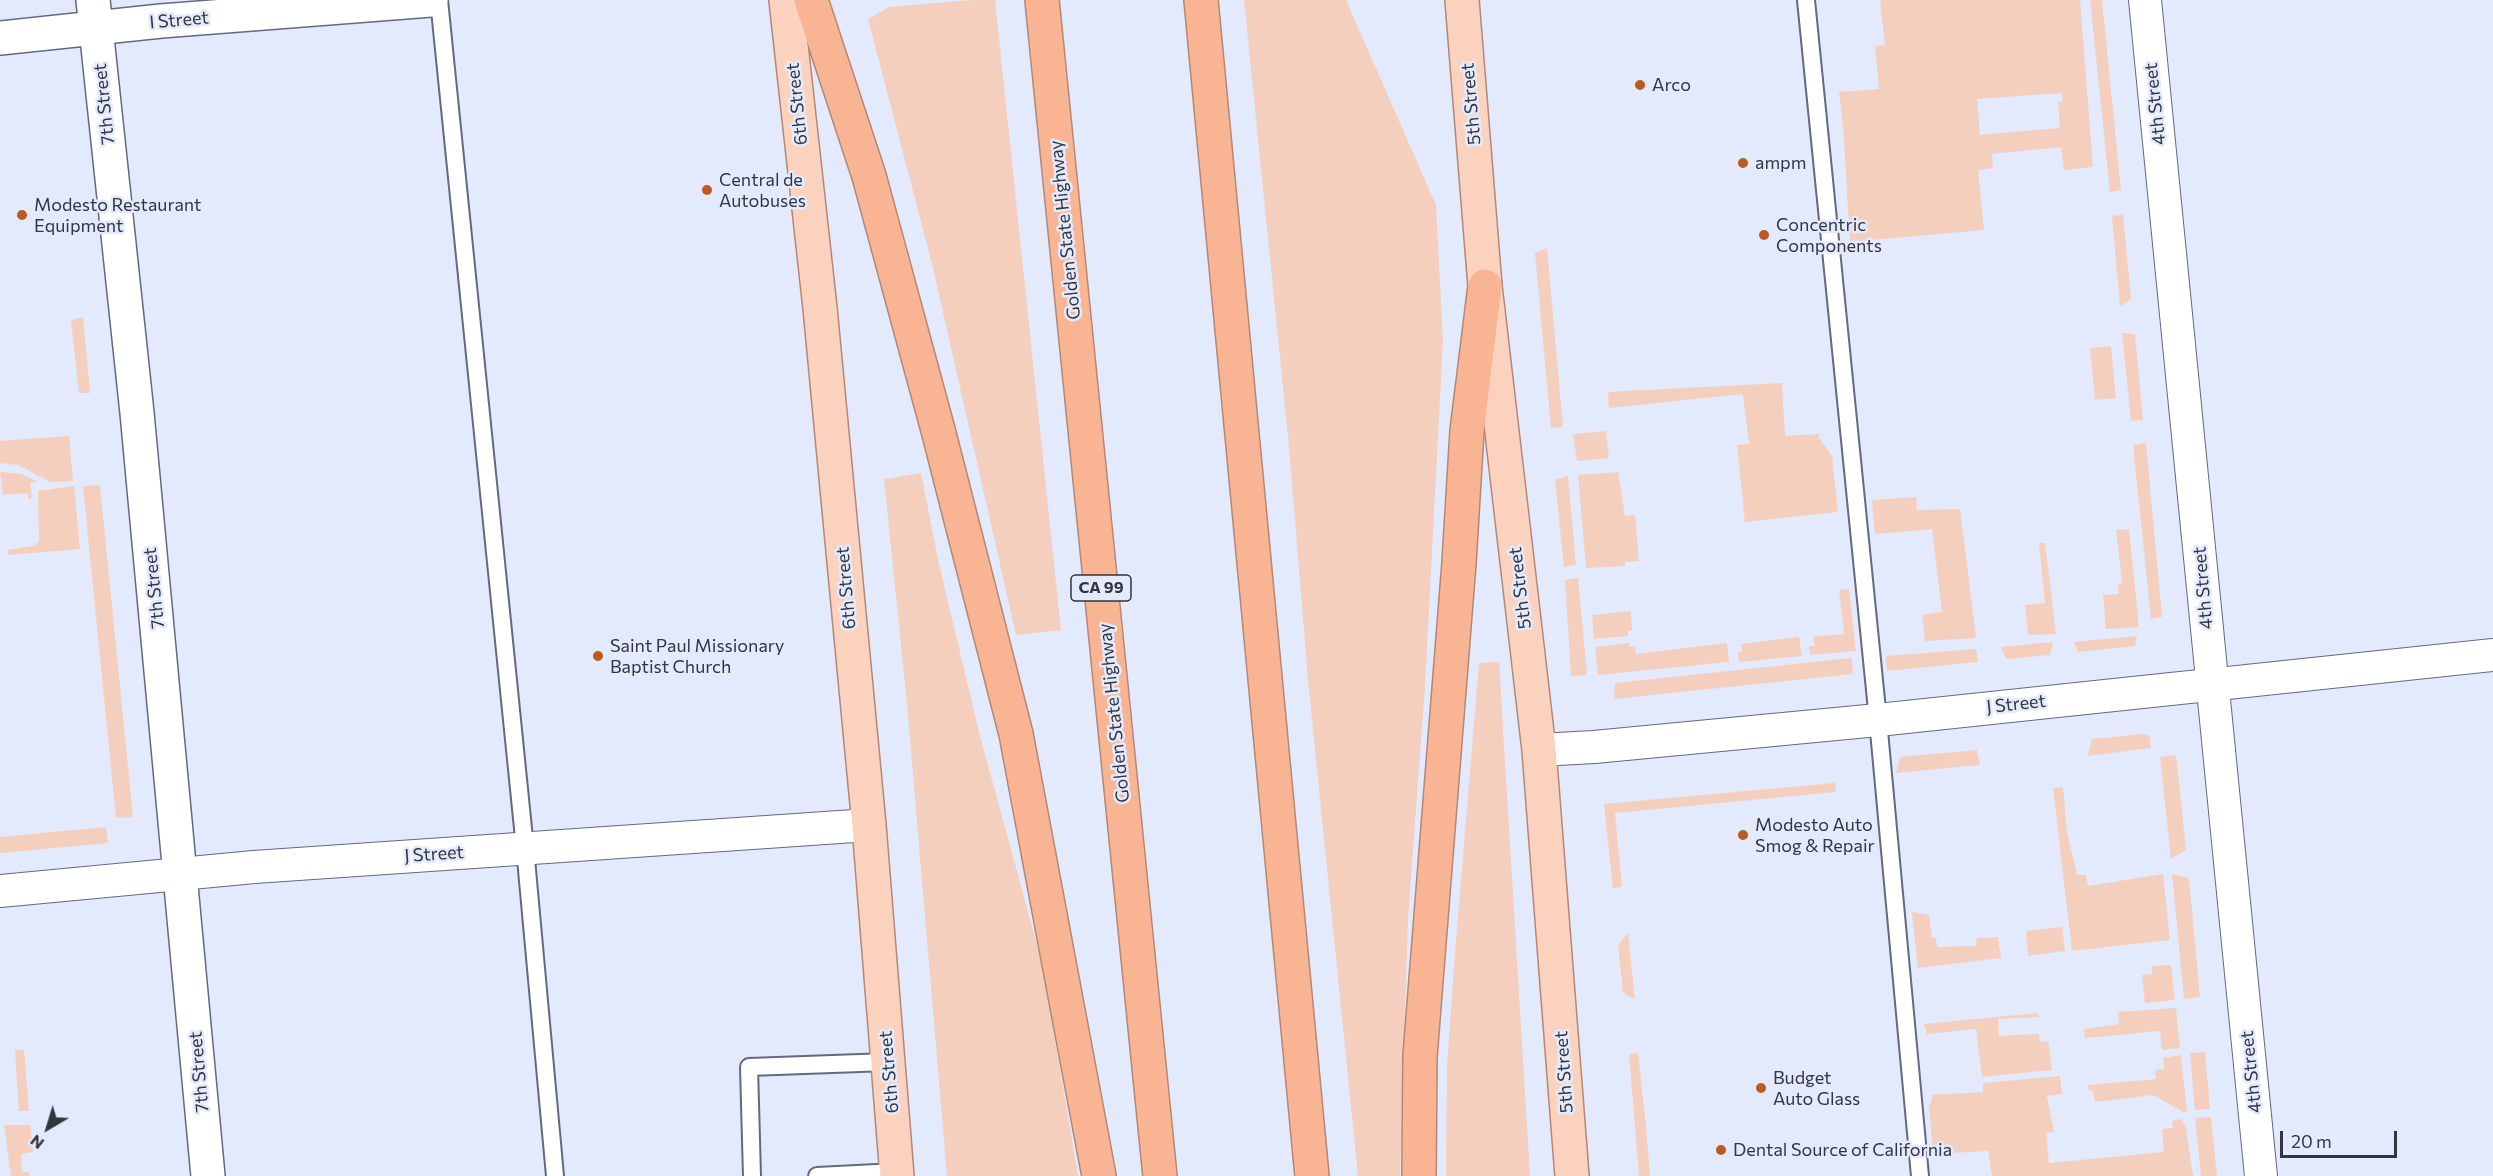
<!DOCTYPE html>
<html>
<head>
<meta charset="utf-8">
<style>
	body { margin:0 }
	#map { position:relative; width:2493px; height:1176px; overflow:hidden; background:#e3eafd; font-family:Commissioner,sans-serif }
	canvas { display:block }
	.north { position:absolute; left:18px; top:1098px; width:60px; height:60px; -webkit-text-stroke:4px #e3eafd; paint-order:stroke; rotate:218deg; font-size:16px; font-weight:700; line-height:24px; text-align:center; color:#33363f }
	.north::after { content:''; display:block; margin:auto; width:21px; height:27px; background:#33363f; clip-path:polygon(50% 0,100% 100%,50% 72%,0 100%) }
	.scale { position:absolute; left:2280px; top:1131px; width:117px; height:27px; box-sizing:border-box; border:3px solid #33363f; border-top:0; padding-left:8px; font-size:18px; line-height:21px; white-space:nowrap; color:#33363f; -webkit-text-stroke:4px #e3eafd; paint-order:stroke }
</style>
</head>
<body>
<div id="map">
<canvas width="2493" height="1176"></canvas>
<div class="north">N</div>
<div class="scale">20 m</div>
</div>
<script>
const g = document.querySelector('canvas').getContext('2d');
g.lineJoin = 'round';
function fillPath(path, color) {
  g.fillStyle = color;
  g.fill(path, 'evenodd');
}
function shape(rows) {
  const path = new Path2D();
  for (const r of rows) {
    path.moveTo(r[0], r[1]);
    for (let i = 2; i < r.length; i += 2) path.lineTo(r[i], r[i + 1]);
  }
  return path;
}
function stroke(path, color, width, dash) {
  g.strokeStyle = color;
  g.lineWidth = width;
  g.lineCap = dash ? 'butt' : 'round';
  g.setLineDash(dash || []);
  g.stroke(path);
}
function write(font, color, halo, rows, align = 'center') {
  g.font = font + ' Commissioner,sans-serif';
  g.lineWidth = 5;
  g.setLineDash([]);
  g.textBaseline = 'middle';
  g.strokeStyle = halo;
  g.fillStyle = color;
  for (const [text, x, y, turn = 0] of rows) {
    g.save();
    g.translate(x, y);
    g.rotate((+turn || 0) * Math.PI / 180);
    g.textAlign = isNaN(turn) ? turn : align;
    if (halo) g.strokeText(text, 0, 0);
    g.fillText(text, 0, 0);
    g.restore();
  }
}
fillPath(shape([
	[971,0,995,0,1061,630,1016,635,932,264,868,19,889,7],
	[1244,0,1346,0,1436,205,1443,341,1425,686,1408,918,1400,1176,1358,1176,1308,680,1289,447],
	[1880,0,2080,0,2093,167,2064,170,2061,147,1992,154,1993,168,1978,170,1984,230,1850,242,1843,127,1839,92,1879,89,1875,46,1885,45],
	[2062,93,2063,101,2058,102,2060,128,1980,135,1977,99],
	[2090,0,2102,0,2121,190,2110,192],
	[2123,215,2131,299,2120,306,2112,216],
	[1547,248,1563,427,1551,428,1535,253],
	[83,317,90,393,79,393,71,320],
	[2122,333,2135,334,2143,420,2131,421],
	[2111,346,2116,398,2095,400,2090,348],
	[1782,383,1785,436,1819,434,1819,438,1832,456,1838,512,1745,522,1737,445,1749,444,1743,394,1609,408,1608,392],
	[1606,431,1609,458,1577,461,1573,434],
	[69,436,73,481,51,482,18,465,0,463,0,441],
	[2146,443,2162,617,2151,619,2133,445],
	[0,472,22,474,38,482,30,483,32,498,28,499,28,493,3,495],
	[1618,472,1625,516,1635,515,1639,561,1625,562,1625,566,1586,568,1578,475],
	[921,473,939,564,980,736,1042,963,1078,1176,947,1176,907,704,884,479],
	[1568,476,1576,565,1564,567,1555,480],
	[100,485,133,817,116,818,83,486],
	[74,486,80,549,8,555,8,550,33,546,39,542,38,491],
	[1916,497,1917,510,1960,509,1976,638,1925,641,1922,615,1942,612,1932,529,1875,534,1872,500],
	[2129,529,2139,627,2106,629,2103,595,2119,594,2118,584,2122,583,2116,530],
	[2039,543,2045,543,2056,634,2028,635,2025,605,2045,603],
	[1578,578,1587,675,1571,676,1565,580],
	[1849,589,1856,651,1810,655,1809,646,1815,646,1813,637,1844,634,1839,590],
	[1631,611,1632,631,1628,631,1628,636,1594,639,1592,615],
	[2137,636,2135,646,2078,652,2074,642],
	[1799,637,1802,656,1739,662,1738,653,1742,652,1741,644],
	[2053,642,2050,655,2006,659,2001,647],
	[1629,643,1630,647,1635,646,1636,654,1727,643,1729,662,1598,675,1595,647],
	[1976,649,1978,662,1887,671,1886,656],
	[1852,658,1853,674,1614,699,1615,683],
	[1499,662,1530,1176,1446,1176,1447,1067,1454,965,1479,663],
	[2142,734,2149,735,2151,748,2088,756,2092,739],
	[1977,750,1980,765,1896,773,1900,757],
	[2175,755,2177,762,2186,850,2171,859,2160,757],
	[1835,783,1836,792,1615,813,1622,887,1613,888,1604,804],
	[2063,787,2067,832,2077,875,2086,875,2088,886,2163,874,2170,940,2072,951,2053,788],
	[106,827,108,843,0,853,0,837],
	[2172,874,2189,878,2200,997,2184,999],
	[1912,912,1929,915,1932,938,1936,938,1937,947,1977,946,1976,938,1998,937,2001,958,1918,968],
	[2062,927,2065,951,2028,956,2026,931],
	[1628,933,1635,1000,1623,992,1618,945],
	[2171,965,2175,1000,2145,1003,2142,975,2152,974,2152,966],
	[2176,1008,2180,1048,2162,1050,2160,1031,2085,1038,2084,1029,2119,1024,2118,1012],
	[2038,1013,2039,1017,1998,1019,1999,1036,2039,1034,2040,1042,2048,1041,2052,1070,1982,1077,1976,1029,1927,1034,1924,1024],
	[24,1049,29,1111,19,1111,15,1050],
	[2205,1052,2210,1109,2195,1110,2190,1053],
	[1638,1053,1646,1126,1650,1176,1639,1176,1629,1054],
	[2181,1055,2187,1112,2183,1112,2153,1095,2095,1102,2093,1091,2089,1091,2088,1085,2156,1079,2155,1070,2164,1069,2163,1058],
	[2060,1076,2062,1094,2047,1096,2054,1132,2046,1133,2049,1163,2164,1152,2162,1129,2173,1128,2172,1121,2182,1119,2186,1129,2193,1176,1992,1176,1988,1151,1933,1154,1929,1107,1933,1095,1983,1092,1983,1083],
	[2211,1117,2217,1176,2201,1176,2195,1118],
	[4,1125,30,1125,33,1152,21,1154,22,1172,29,1172,30,1176,11,1176]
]), '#f5cfbd');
const service = shape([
	[439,0,525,848,555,1176],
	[1806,0,1878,720,1920,1176],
	[752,1176,749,1067,888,1062],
	[817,1176,897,1172]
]);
const minor = shape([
	[2145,0,2261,1176],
	[1539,750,1594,747,1878,720,2493,655],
	[0,891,254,867,869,825]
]);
const tertiary = shape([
	[93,0,137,413,208,1176],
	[0,38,161,21,431,0]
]);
const primary = shape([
	[786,0,820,308,869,825,897,1176],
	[1462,0,1485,286,1539,750,1572,1176]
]);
const motorway = shape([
	[811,0,869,176,938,430,1016,734,1099,1176],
	[1042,0,1160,1176],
	[1201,0,1312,1176],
	[1419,1176,1420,1056,1459,563,1467,431,1485,286]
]);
stroke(service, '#636a7f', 20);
stroke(minor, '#636a7f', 34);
stroke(tertiary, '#636a7f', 36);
stroke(primary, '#b48876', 36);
stroke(motorway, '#b48876', 36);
stroke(service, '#fff', 16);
stroke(minor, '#fff', 32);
stroke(tertiary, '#fff', 33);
stroke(primary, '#fbd2be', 33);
stroke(motorway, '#f9b493', 33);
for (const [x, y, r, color] of [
	[1640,85,6,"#bd5a20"],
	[1743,163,6,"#bd5a20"],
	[707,190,6,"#bd5a20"],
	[22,215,6,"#bd5a20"],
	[1764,235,6,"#bd5a20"],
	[598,656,6,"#bd5a20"],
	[1743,835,6,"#bd5a20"],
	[1761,1088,6,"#bd5a20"],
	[1721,1150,6,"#bd5a20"]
]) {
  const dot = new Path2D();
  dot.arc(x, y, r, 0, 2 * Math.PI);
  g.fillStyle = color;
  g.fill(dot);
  stroke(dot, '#e3eafd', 2);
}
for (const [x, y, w] of [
	[1101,588,60]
]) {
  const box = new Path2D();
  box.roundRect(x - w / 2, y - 13, w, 26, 4.5);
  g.fillStyle = '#e3eafd';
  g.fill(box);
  stroke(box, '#33363f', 1.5);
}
write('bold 16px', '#33363f', null, [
	["CA 99",1101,588]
]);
write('18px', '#33363f', '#e3eafd', [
	["I Street",179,20,-5],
	["7th Street",104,104,-96],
	["6th Street",797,104,-96],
	["5th Street",1471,104,-95],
	["4th Street",2155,104,-96],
	["Golden State Highway",1065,230,-96],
	["7th Street",154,588,-96],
	["6th Street",846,588,-95],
	["5th Street",1520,588,-97],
	["4th Street",2203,588,-95],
	["J Street",2016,704,-6],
	["Golden State Highway",1114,713,-96],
	["J Street",434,854,-4],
	["7th Street",199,1072,-95],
	["6th Street",889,1072,-95],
	["5th Street",1564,1072,-94],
	["4th Street",2251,1072,-96]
]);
write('18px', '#33363f', '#e3eafd', [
	["Arco",1652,85],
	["ampm",1755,163],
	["Central de",719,180],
	["Autobuses",719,201],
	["Modesto Restaurant",34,205],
	["Equipment",34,226],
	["Concentric",1776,225],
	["Components",1776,246],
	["Saint Paul Missionary",610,646],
	["Baptist Church",610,667],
	["Modesto Auto",1755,825],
	["Smog & Repair",1755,846],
	["Budget",1773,1078],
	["Auto Glass",1773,1099],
	["Dental Source of California",1733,1150]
], 'left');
</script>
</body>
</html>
